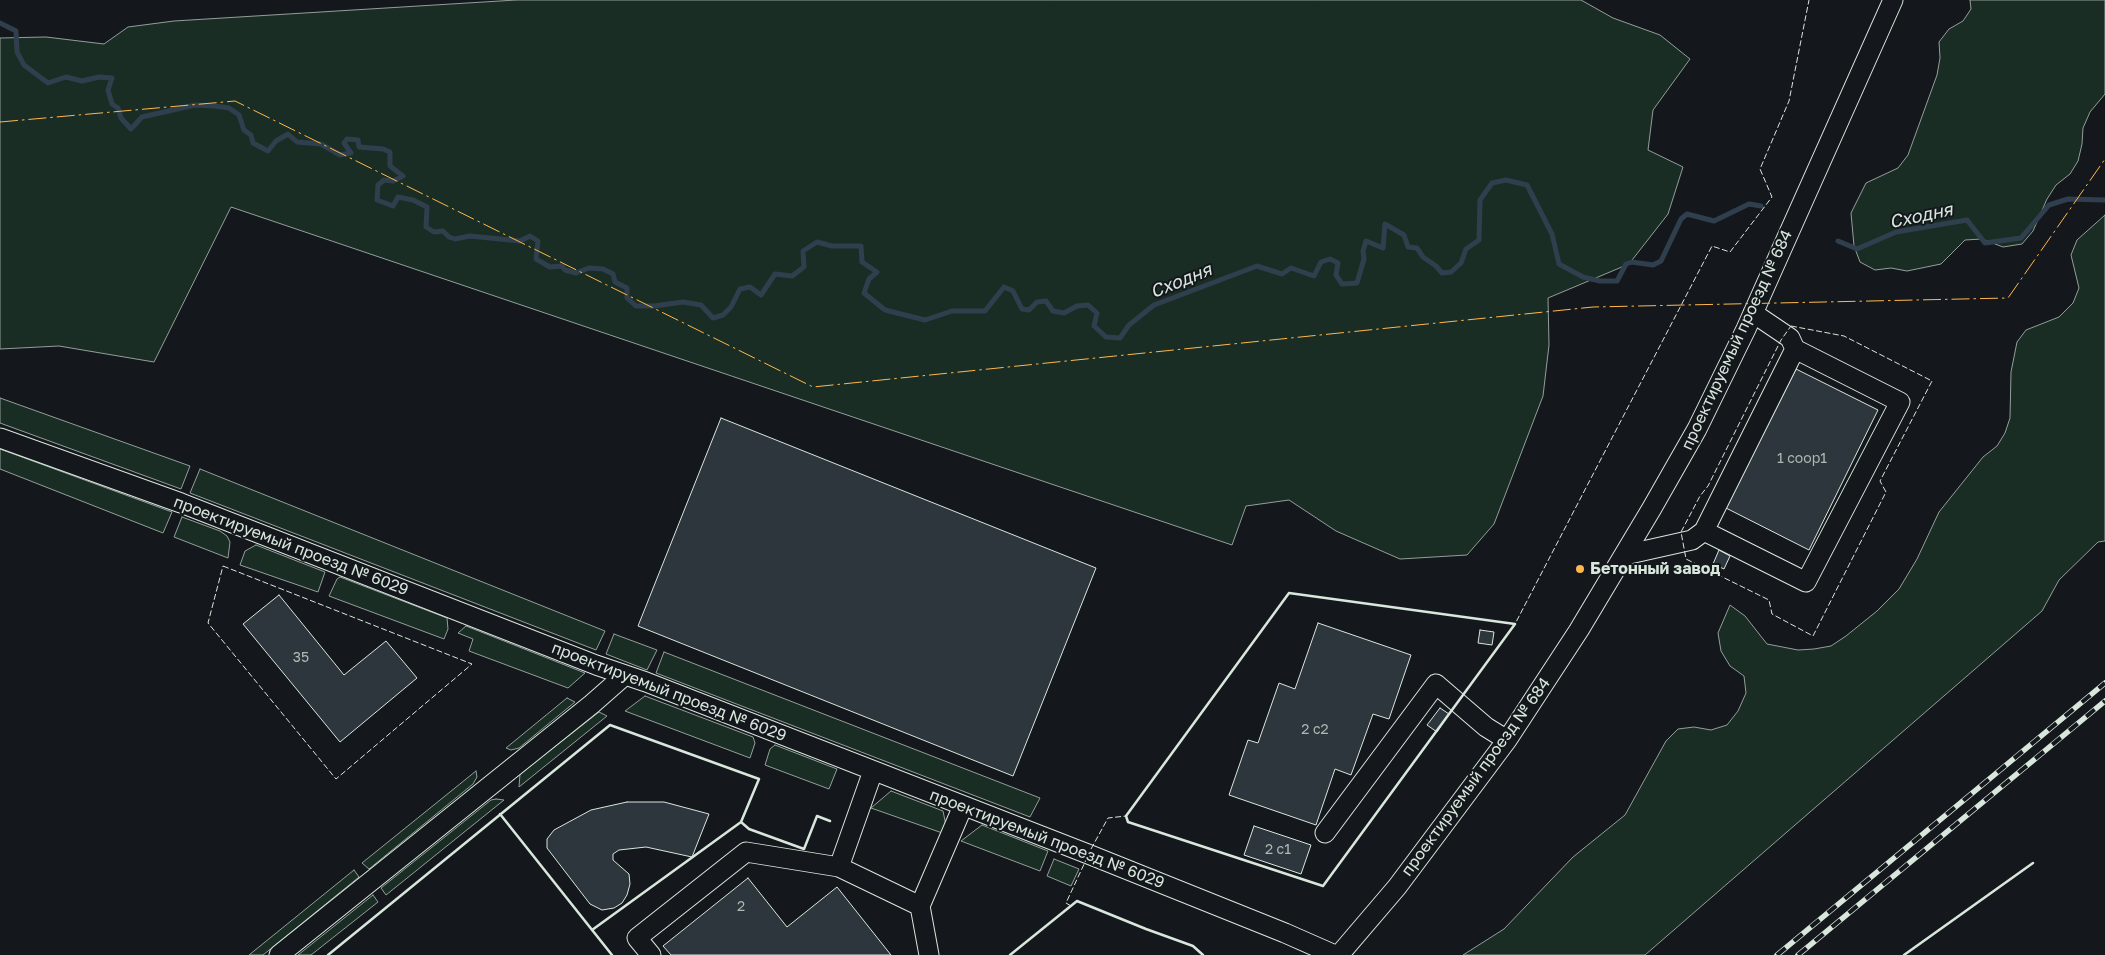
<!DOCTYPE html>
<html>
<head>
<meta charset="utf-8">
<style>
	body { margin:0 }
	canvas { display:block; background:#14181c }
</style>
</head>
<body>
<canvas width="2105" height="955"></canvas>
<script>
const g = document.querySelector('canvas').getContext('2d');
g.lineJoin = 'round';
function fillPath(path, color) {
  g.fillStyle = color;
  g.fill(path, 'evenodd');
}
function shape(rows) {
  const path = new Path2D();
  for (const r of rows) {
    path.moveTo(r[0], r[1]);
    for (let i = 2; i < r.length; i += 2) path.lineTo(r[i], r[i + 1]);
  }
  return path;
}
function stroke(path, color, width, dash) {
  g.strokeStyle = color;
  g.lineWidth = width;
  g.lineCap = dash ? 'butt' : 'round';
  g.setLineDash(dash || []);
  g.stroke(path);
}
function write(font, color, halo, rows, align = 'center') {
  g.font = font + ' "Golos Text",sans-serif';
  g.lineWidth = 4;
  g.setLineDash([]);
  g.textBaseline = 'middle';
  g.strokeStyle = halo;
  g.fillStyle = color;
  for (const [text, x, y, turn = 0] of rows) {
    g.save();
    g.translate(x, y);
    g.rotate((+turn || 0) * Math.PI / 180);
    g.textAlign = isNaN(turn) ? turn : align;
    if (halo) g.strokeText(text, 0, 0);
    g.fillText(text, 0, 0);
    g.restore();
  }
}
const green = shape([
	[516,0,1581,0,1613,18,1660,35,1690,59,1653,110,1648,150,1683,167,1668,214,1629,264,1548,298,1549,345,1543,396,1494,524,1467,555,1400,559,1336,531,1289,500,1246,506,1232,545,231,207,154,362,59,346,0,349,0,38,46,37,104,44,128,27,174,21,516,0],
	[1970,0,2105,0,2105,94,2090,112,2083,128,2082,144,2078,161,2070,174,2056,185,2047,199,2033,231,2022,244,2003,247,1982,239,1965,240,1941,264,1907,271,1891,268,1875,270,1860,262,1854,246,1851,213,1866,183,1898,168,1908,155,1937,75,1940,58,1939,42,1949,29,1963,21,1971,9,1970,0],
	[2105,215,2105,541,2098,542,2059,580,2042,611,1645,955,1463,955,1504,929,1573,857,1625,815,1666,741,1678,729,1694,727,1711,730,1727,725,1738,711,1746,693,1744,676,1730,666,1721,651,1718,633,1730,605,1745,616,1767,644,1798,650,1814,649,1831,646,1846,636,1877,611,1899,589,1917,559,1939,512,1983,457,1997,446,2005,433,2010,418,2011,372,2017,342,2026,330,2059,317,2073,303,2079,288,2071,255,2077,240,2105,215],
	[0,398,190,466,181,489,0,423,0,398],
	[0,449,172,512,163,533,0,469,0,449],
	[200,469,605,631,596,650,190,493,200,469],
	[182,517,220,531,227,536,230,542,228,558,174,537,182,517],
	[256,545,325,572,318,592,240,565,245,551,256,545],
	[340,577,447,618,448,629,444,639,329,596,337,579,340,577],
	[466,626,585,673,568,688,469,651,473,639,458,633,466,626],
	[614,634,657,650,647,670,606,654,614,634],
	[664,652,1040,798,1030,817,656,673,664,652],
	[645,696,753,737,755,743,750,758,625,711,645,696],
	[567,698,575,702,519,748,511,750,506,748,567,698],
	[599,712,607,716,519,787,520,774,599,712],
	[775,745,837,769,829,789,765,765,770,749,775,745],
	[476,771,477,777,473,784,369,869,362,863,476,771],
	[891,791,943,811,948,835,871,808,891,791],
	[496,799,504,800,386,895,381,888,491,800,496,799],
	[982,825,1048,851,1040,871,961,841,982,825],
	[1054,859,1079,869,1071,886,1047,876,1054,859],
	[354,870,359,877,263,955,249,955,354,870],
	[373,895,378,902,311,955,298,955,373,895]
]);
fillPath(green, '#1a2d24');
stroke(green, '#939e99', 1);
stroke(shape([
	[0,23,16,31,17,52,24,65,48,83,66,77,82,81,99,77,112,78,108,90,112,104,118,108,121,118,131,129,142,117,195,105,215,106,229,108,239,115,244,130,251,135,253,143,268,151,276,141,288,134,297,142,321,144,340,155,351,153,344,143,347,139,358,140,359,147,383,149,390,152,390,166,403,176,393,181,384,180,378,185,377,200,393,206,398,197,413,200,427,207,426,227,434,232,443,231,449,237,455,239,470,236,520,241,530,236,538,241,536,259,550,267,562,266,565,270,576,273,589,268,603,269,613,274,615,282,627,288,627,298,636,306,654,306,683,302,701,305,713,318,723,315,731,307,740,289,750,287,761,295,775,274,792,276,804,267,803,251,817,242,832,246,861,246,862,262,877,272,869,279,864,293,885,310,925,320,952,311,985,311,1004,287,1013,291,1022,309,1029,310,1037,302,1046,301,1053,311,1064,313,1077,306,1088,305,1097,313,1094,326,1106,337,1120,338,1129,325,1154,305,1257,266,1282,274,1291,268,1314,276,1321,262,1330,259,1338,263,1336,275,1342,284,1357,283,1364,259,1363,251,1366,241,1383,248,1385,224,1404,235,1408,247,1417,248,1423,257,1436,266,1442,273,1451,272,1461,263,1466,249,1479,240,1480,200,1492,183,1506,180,1527,185,1552,234,1559,264,1583,277,1600,281,1617,281,1626,264,1632,262,1653,265,1661,261,1681,219,1687,214,1714,221,1749,204,1761,206],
	[1838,241,1857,249,1896,232,1967,220,1985,243,2021,238,2049,205,2068,199,2105,200]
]), '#2f3f4d', 5);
const building = shape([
	[1796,369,1878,410,1809,550,1726,508,1796,369],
	[721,418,1096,568,1013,776,638,626,721,418],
	[1719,550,1730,556,1724,569,1713,564,1719,550],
	[279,595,344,675,386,641,417,678,340,742,243,624,279,595],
	[1318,623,1411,655,1389,719,1373,714,1351,775,1335,769,1316,825,1229,795,1248,740,1258,743,1279,683,1295,689,1318,623],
	[1480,630,1494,632,1492,645,1478,643,1480,630],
	[1440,708,1449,714,1437,732,1427,725,1440,708],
	[627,802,664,802,709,814,692,857,646,847,619,850,613,854,613,860,629,874,630,884,627,895,622,903,614,908,602,910,590,904,547,848,547,839,554,830,591,810,627,802],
	[1254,826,1311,845,1301,874,1244,855,1254,826],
	[748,878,787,927,837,887,891,955,671,955,663,946,748,878]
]);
fillPath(building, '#2c363c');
stroke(building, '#d8e6dc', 1);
const minor = shape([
	[0,438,181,503,596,665,646,682,1088,854,1285,933,1335,955],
	[1704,531,1806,582,1900,402,1795,349],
	[1625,555,1692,540,1704,531,1795,349,1790,338,1753,313],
	[1325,833,1436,684,1486,727,1507,740],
	[839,867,873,771],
	[279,955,592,704,625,675],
	[651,955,637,938,746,852,839,867,920,906],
	[929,955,920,906,963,806],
	[1339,955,1397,887,1507,740,1579,630,1652,508,1697,429,1746,329,1893,0]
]);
stroke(minor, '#d8e6dc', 21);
stroke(minor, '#14181c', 19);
const rail = shape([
	[1777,955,2105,683],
	[1798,955,2105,701]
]);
stroke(rail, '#d8e6dc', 5.5);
stroke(rail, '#14181c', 4, [11]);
stroke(shape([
	[1791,326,1844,336,1932,381,1880,481,1886,492,1813,636,1772,614,1769,600,1686,559,1681,532,1700,496,1708,486,1781,340,1791,326],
	[223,566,472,664,336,779,208,623,223,566],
	[1091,849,1108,818,1126,816,1289,593,1515,624,1712,246,1730,252,1772,197,1760,169,1789,101,1809,0],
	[1071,906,1066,903,1086,860]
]), '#d8e6dc', 1, [6, 2.5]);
stroke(shape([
	[1289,593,1515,624,1323,886,1128,822,1126,816,1289,593],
	[500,814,612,955],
	[741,822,749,829,804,849,817,816,830,821],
	[328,955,610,725,759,779,741,822,592,930],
	[1010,955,1077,901,1146,929,1193,946,1203,955],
	[1904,955,2033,863]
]), '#d8e6dc', 2.5);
stroke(shape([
	[0,122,235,101,813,387,1593,307,2008,298,2105,159]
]), '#ffb74d', 1, [18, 4, 2.5, 4]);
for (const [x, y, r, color] of [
	[1580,569,5,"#ffb74d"]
]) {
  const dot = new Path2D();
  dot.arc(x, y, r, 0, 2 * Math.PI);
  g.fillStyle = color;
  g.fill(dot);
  stroke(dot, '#14181c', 2);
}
write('14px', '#adbab4', null, [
	["1 соор1",1802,459],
	["35",301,658],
	["2 с2",1315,730],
	["2 с1",1278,850],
	["2",741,907]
]);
write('16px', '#d8e6dc', '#14181c', [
	["проектируемый проезд № 684",1737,340,-65],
	["проектируемый проезд № 6029",291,546,21],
	["проектируемый проезд № 6029",669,692,21],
	["проектируемый проезд № 684",1476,777,-54],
	["проектируемый проезд № 6029",1047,839,21]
]);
write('bold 16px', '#d8e6dc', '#14181c', [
	["Бетонный завод",1590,569]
], 'left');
write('italic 18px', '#d8e6dc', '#14181c', [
	["Сходня",1921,216,-12],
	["Сходня",1181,281,-22]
]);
</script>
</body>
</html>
